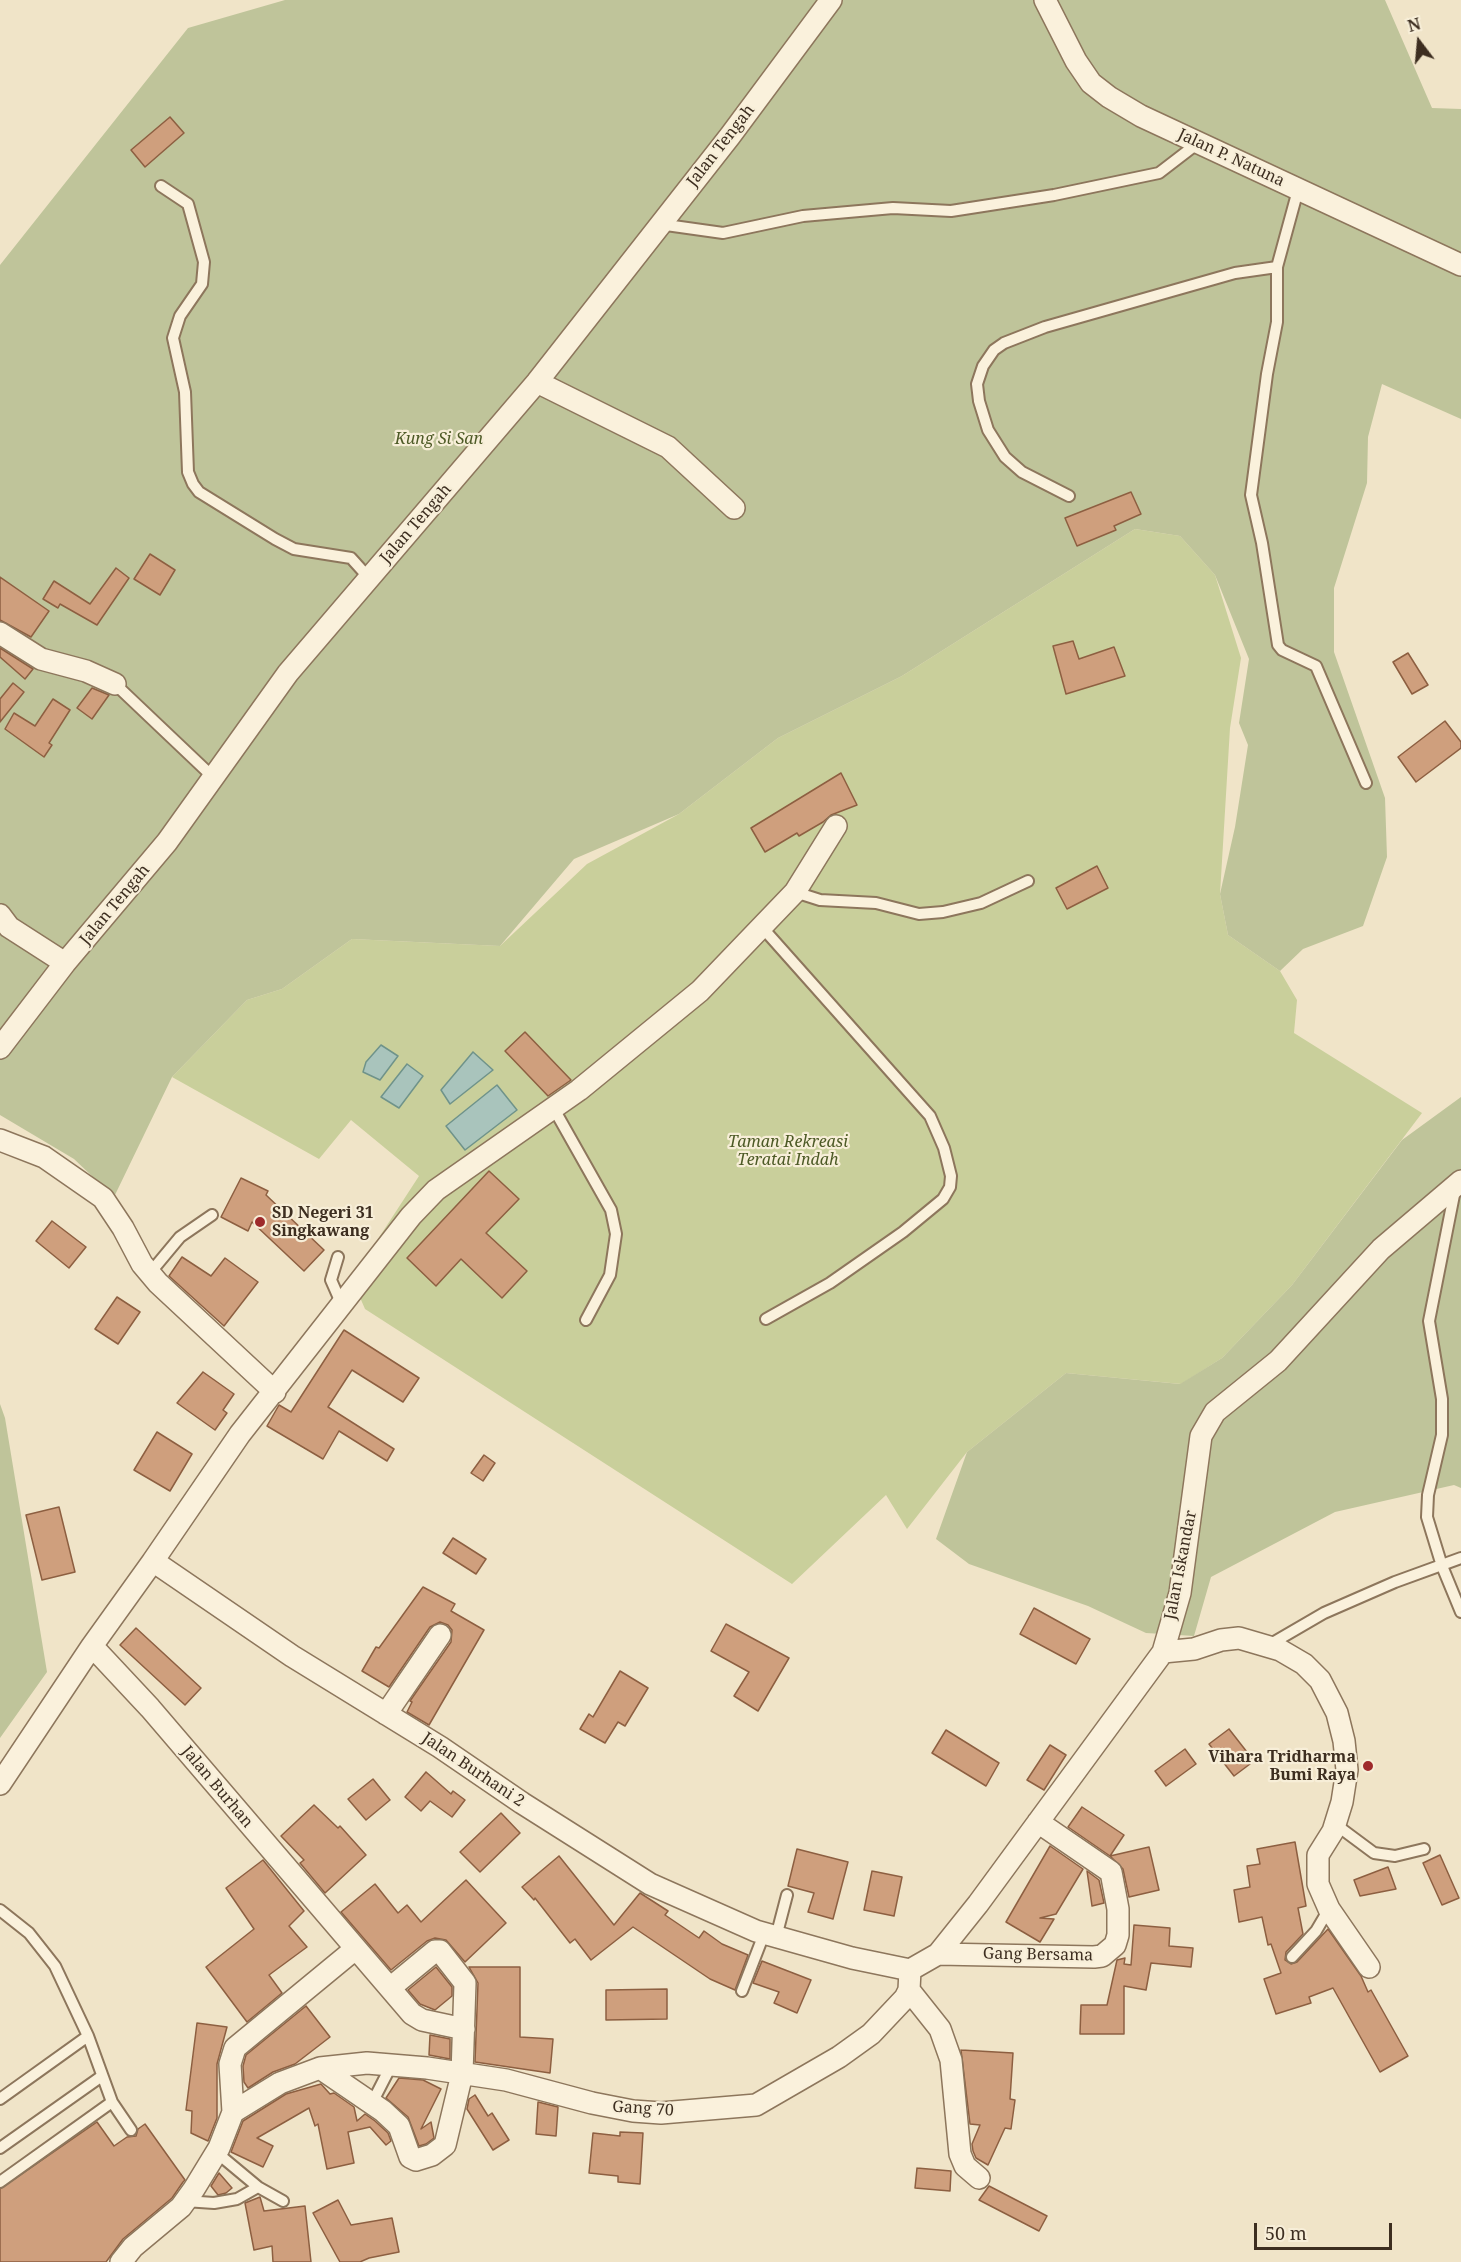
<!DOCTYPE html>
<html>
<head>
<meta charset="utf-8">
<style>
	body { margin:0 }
	#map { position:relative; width:1461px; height:2262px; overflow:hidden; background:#f0e4c8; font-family:"Noto Serif",serif }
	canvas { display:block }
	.north { position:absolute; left:1389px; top:12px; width:60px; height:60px; -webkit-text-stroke:4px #f7eed8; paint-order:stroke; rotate:344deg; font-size:16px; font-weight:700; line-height:24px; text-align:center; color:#3d2e20 }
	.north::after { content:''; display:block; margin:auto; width:21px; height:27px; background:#3d2e20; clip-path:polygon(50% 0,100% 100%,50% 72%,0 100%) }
	.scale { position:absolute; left:1254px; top:2223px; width:138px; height:27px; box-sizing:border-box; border:3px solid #3d2e20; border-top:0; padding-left:8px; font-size:18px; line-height:21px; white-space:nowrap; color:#3d2e20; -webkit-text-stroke:4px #f7eed8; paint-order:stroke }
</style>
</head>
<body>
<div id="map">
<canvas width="1461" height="2262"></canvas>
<div class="north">N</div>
<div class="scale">50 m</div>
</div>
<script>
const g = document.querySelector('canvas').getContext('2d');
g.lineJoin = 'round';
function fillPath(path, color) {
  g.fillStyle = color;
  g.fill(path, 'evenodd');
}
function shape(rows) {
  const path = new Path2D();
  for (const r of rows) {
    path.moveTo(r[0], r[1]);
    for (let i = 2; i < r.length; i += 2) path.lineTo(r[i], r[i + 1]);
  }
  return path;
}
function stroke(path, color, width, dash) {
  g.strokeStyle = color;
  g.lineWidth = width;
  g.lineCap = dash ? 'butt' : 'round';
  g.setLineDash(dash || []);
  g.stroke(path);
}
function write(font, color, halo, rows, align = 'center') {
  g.font = font + ' "Noto Serif",serif';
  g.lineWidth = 4.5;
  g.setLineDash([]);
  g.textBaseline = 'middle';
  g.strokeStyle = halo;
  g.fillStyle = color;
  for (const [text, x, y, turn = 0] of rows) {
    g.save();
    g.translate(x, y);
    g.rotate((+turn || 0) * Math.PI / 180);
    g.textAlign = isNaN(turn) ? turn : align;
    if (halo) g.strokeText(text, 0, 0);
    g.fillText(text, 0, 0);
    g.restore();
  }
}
fillPath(shape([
	[1135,529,1180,536,1215,575,1241,658,1230,728,1220,894,1228,935,1280,971,1297,1000,1294,1033,1422,1113,1292,1285,1222,1358,1181,1384,1066,1373,967,1452,907,1529,886,1495,792,1584,365,1309,352,1279,419,1176,351,1120,319,1159,172,1077,247,1000,282,989,352,939,500,946,587,864,679,814,778,738,902,676]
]), '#c9cf9b');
fillPath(shape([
	[285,0,1385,0,1432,108,1461,109,1461,419,1382,384,1368,437,1367,483,1334,588,1334,652,1385,798,1387,857,1363,926,1303,949,1280,971,1228,935,1220,894,1235,827,1248,745,1239,723,1249,659,1215,575,1180,536,1135,529,902,676,778,738,679,814,574,859,500,946,352,939,282,989,247,1000,172,1077,114,1197,74,1159,0,1115,0,265,188,28],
	[1461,1097,1461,1488,1454,1485,1335,1512,1211,1577,1194,1636,1146,1633,1088,1606,969,1564,936,1539,967,1452,1066,1373,1180,1384,1222,1358,1292,1285,1402,1140],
	[0,1404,5,1418,47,1672,0,1738]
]), '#bfc49a');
const water = shape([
	[381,1045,398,1056,380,1080,363,1072,366,1062,381,1045],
	[473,1052,493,1070,450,1104,441,1090,473,1052],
	[407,1064,423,1076,399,1108,381,1097,407,1064],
	[497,1085,517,1110,465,1150,446,1126,497,1085]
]);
fillPath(water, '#a9c4bc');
stroke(water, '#6f938a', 1.5);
const building = shape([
	[170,117,184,133,145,167,131,150,170,117],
	[1131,492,1141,514,1114,526,1116,530,1077,546,1065,518,1131,492],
	[150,554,175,570,160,595,134,579,150,554],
	[116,568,129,578,97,625,60,604,58,608,43,599,54,581,90,604,116,568],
	[0,577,49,611,31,637,0,620,0,577],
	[1073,641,1079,659,1114,647,1125,676,1066,694,1053,646,1073,641],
	[0,648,33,669,25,679,0,657,0,648],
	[1408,653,1428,685,1412,694,1393,662,1408,653],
	[13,683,24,692,0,722,0,699,13,683],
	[92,688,109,695,92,719,77,708,92,688],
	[53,699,70,710,49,743,52,745,44,757,5,729,14,713,35,726,53,699],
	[1445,721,1461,742,1461,748,1416,782,1398,757,1445,721],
	[841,773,857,805,831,815,823,822,799,836,797,833,765,852,751,828,841,773],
	[1097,866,1108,888,1067,909,1056,888,1097,866],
	[525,1032,571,1080,548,1096,505,1051,525,1032],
	[489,1171,519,1199,486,1233,527,1271,502,1298,461,1259,436,1286,407,1258,489,1171],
	[241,1178,268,1191,266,1195,324,1250,304,1271,252,1222,248,1231,221,1217,241,1178],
	[52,1221,86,1247,69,1268,36,1241,52,1221],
	[182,1257,211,1276,225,1258,258,1282,224,1326,169,1276,182,1257],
	[117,1297,140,1312,118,1344,95,1329,117,1297],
	[344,1330,419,1378,403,1402,352,1370,328,1407,394,1449,387,1461,339,1431,323,1459,267,1426,279,1405,291,1412,344,1330],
	[203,1372,234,1394,223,1410,227,1413,215,1430,177,1403,203,1372],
	[157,1432,192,1454,170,1491,134,1470,157,1432],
	[484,1455,495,1463,483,1481,471,1473,484,1455],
	[59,1507,75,1572,42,1580,26,1515,59,1507],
	[453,1538,486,1559,476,1574,443,1553,453,1538],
	[423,1587,455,1604,451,1611,484,1630,429,1725,407,1712,412,1702,410,1701,451,1642,452,1630,448,1625,440,1622,430,1627,389,1687,362,1671,376,1647,379,1648,423,1587],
	[1034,1608,1090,1639,1076,1664,1020,1634,1034,1608],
	[726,1624,789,1658,758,1711,734,1696,749,1672,711,1651,726,1624],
	[136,1628,201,1688,185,1705,120,1645,136,1628],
	[620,1671,648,1688,625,1726,618,1722,605,1743,580,1729,589,1714,593,1717,620,1671],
	[1229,1729,1254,1761,1234,1776,1209,1744,1229,1729],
	[946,1730,999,1763,986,1786,932,1753,946,1730],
	[1050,1745,1066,1755,1044,1790,1027,1780,1050,1745],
	[1185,1749,1196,1764,1166,1786,1155,1771,1185,1749],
	[426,1772,451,1794,453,1791,465,1800,452,1817,430,1801,421,1811,405,1797,426,1772],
	[373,1779,390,1800,366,1820,348,1799,373,1779],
	[314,1805,338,1828,340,1826,366,1855,325,1893,300,1863,304,1860,281,1836,314,1805],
	[1082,1807,1124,1835,1110,1856,1068,1827,1082,1807],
	[501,1813,520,1833,480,1872,460,1852,501,1813],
	[1295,1842,1306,1906,1298,1908,1303,1934,1286,1952,1285,1960,1291,1964,1297,1962,1328,1929,1361,1976,1368,1992,1371,1990,1408,2056,1380,2072,1333,1988,1309,1997,1311,2003,1276,2014,1264,1979,1281,1973,1271,1944,1268,1945,1262,1917,1239,1922,1234,1890,1250,1887,1247,1866,1260,1864,1257,1849,1295,1842],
	[1050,1846,1083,1869,1056,1914,1040,1918,1054,1919,1040,1942,1006,1922,1050,1846],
	[1149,1847,1159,1890,1129,1897,1123,1869,1110,1856,1149,1847],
	[797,1849,848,1862,833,1919,808,1912,814,1893,788,1886,797,1849],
	[1440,1855,1459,1898,1442,1905,1423,1863,1440,1855],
	[559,1856,614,1925,640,1893,668,1911,665,1915,699,1938,704,1931,722,1944,748,1955,735,1990,710,1979,633,1927,591,1960,575,1939,570,1943,535,1898,534,1900,522,1887,559,1856],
	[263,1860,304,1911,289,1926,307,1947,269,1975,282,1993,247,2022,206,1967,254,1929,226,1888,263,1860],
	[1388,1867,1396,1889,1360,1896,1354,1880,1388,1867],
	[872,1871,902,1877,894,1916,864,1910,872,1871],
	[1087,1871,1099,1880,1104,1903,1092,1906,1087,1871],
	[466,1880,506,1923,465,1962,446,1940,435,1938,427,1941,391,1970,341,1912,375,1884,398,1913,407,1905,421,1922,466,1880],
	[1134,1925,1170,1928,1169,1946,1193,1948,1191,1967,1151,1963,1146,1990,1124,1986,1124,2034,1080,2034,1081,2005,1107,2005,1117,1960,1125,1958,1124,1964,1131,1965,1134,1925],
	[762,1961,811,1980,797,2013,774,2003,779,1992,753,1983,762,1961],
	[436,1967,452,1987,452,1996,435,2010,420,2004,408,1990,436,1967],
	[469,1967,520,1967,520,2037,553,2039,550,2073,475,2062,478,1983,469,1967],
	[667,1989,667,2019,606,2020,606,1990,667,1989],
	[306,2006,330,2037,295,2064,273,2072,248,2088,244,2082,243,2066,246,2055,306,2006],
	[197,2023,227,2027,217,2064,217,2118,208,2141,191,2133,192,2111,186,2110,197,2023],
	[430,2035,450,2039,450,2059,429,2055,430,2035],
	[961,2050,1013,2053,1010,2099,1015,2100,1011,2129,1005,2128,988,2165,976,2158,973,2151,972,2144,980,2125,970,2124,961,2050],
	[399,2078,423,2080,441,2089,421,2129,431,2122,434,2138,426,2144,419,2146,408,2117,386,2098,399,2078],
	[321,2084,330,2094,334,2093,354,2107,357,2121,365,2114,375,2121,388,2133,391,2141,386,2145,370,2127,348,2132,354,2163,327,2169,318,2124,315,2126,309,2108,257,2138,273,2146,263,2167,231,2152,243,2121,286,2094,321,2084],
	[475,2095,488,2116,492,2113,509,2140,493,2150,467,2109,469,2099,475,2095],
	[538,2102,558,2107,556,2136,536,2134,538,2102],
	[97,2122,114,2146,127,2137,136,2136,138,2129,145,2124,185,2180,183,2182,172,2198,123,2239,106,2262,0,2262,0,2189,97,2122],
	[620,2132,643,2133,640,2184,618,2182,618,2176,589,2173,593,2133,620,2136,620,2132],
	[917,2168,951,2171,950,2191,915,2188,917,2168],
	[219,2173,232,2188,226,2193,218,2195,211,2186,219,2173],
	[989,2186,1047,2216,1039,2231,979,2200,989,2186],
	[260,2197,264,2211,305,2206,311,2262,273,2262,272,2246,254,2250,245,2203,260,2197],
	[338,2200,351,2225,392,2218,399,2252,369,2258,360,2262,340,2262,313,2213,338,2200]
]);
fillPath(building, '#cf9f7d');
stroke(building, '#8d5f41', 1.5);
const service = shape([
	[161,186,188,204,204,262,202,284,180,316,173,338,185,392,188,472,193,484,199,492,275,539,294,549,351,558,369,578],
	[1298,190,1277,267,1277,322,1267,374,1251,495,1262,543,1278,645,1282,650,1316,666,1366,783],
	[659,224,723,233,803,216,893,208,951,211,1054,195,1159,173,1198,143],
	[1069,496,1022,472,1005,457,988,430,979,401,977,384,983,366,994,350,1004,343,1045,327,1235,273,1277,267],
	[115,684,214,778],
	[795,892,820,900,876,903,919,914,943,912,981,903,1028,881],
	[761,926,930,1116,944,1148,951,1176,950,1187,943,1199,903,1232,830,1283,766,1319],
	[554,1109,611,1210,616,1234,610,1275,586,1320],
	[1454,1195,1429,1321,1442,1399,1442,1435,1428,1495,1427,1517,1442,1566,1461,1612],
	[338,1257,331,1280,342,1305],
	[150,1273,180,1237,212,1215],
	[1269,1645,1324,1613,1395,1582,1461,1558],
	[1335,1824,1374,1853,1395,1856,1424,1849],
	[0,1910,29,1933,55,1966,88,2036,112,2102,131,2130],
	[776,1937,787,1895],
	[1292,1957,1316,1931,1329,1909],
	[742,1991,764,1934],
	[0,2099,88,2036],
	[372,2103,392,2064],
	[0,2148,102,2076],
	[216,2152,258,2187,283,2201],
	[0,2182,112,2102],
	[185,2201,214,2203,237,2199,258,2187]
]);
const minor = shape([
	[1045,0,1076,61,1091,83,1109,97,1141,116,1461,265],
	[537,382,668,447,734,508],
	[0,633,41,659,86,671,115,684],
	[0,915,9,927,65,963],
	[0,1048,65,963,167,842,288,673,537,382,730,136,831,0],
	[0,1140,44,1157,103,1198,123,1228,142,1264,158,1283,275,1392],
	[153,1561,240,1434,411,1216,436,1190,579,1090,700,991,795,892,836,826],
	[92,1646,153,1561,292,1656,440,1747,522,1803,650,1884,756,1931,852,1958,910,1970],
	[1163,1652,1194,1649,1221,1640,1239,1638,1280,1650,1304,1664,1320,1680,1337,1713,1344,1741,1347,1770,1342,1802,1333,1831,1318,1855,1318,1884,1329,1909,1369,1967],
	[386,1714,440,1635],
	[0,1784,92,1646,150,1708,412,2014,422,2020,464,2029],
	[354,1950,235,2048,230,2064,233,2112,280,2083,320,2068,383,2111,399,2126,410,2157,416,2160,432,2155,445,2145,462,2074,465,1983,440,1951,435,1951,390,1988],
	[938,1954,1094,1957,1102,1956,1115,1945,1118,1935,1118,1909,1111,1872,1038,1822],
	[910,1970,938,1954,978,1904,1163,1652,1180,1593,1201,1436,1215,1412,1278,1361,1381,1249,1461,1181],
	[909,1990,940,2029,951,2060,960,2154,965,2166,979,2178],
	[320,2068,367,2063,427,2068,506,2080,592,2103,633,2111,661,2113,756,2105,839,2057,871,2034,905,1998,909,1990,910,1970],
	[121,2262,133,2247,181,2207,194,2189,219,2148,233,2112]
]);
stroke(service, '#8d765c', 14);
stroke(minor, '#8d765c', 24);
stroke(service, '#faf1dc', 10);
stroke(minor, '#faf1dc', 21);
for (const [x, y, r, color] of [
	[260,1222,6,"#9e2a2b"],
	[1368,1766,6,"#9e2a2b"]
]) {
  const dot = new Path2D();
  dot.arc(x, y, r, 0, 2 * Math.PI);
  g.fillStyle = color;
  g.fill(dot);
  stroke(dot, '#f7eed8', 2);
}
write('16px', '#3d2e20', '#f7eed8', [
	["Jalan Tengah",721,146,-52],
	["Jalan P. Natuna",1231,158,25],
	["Jalan Tengah",416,524,-49],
	["Jalan Tengah",115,905,-50],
	["Jalan Iskandar",1181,1565,-79],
	["Jalan Burhani 2",473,1770,34],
	["Jalan Burhan",217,1787,50],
	["Gang Bersama",1038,1955,1],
	["Gang 70",643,2109,4]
]);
write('italic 16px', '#4d5a26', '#f7eed8', [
	["Kung Si San",439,439],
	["Taman Rekreasi",788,1142],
	["Teratai Indah",788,1160]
]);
write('bold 16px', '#3d2e20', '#f7eed8', [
	["SD Negeri 31",272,1213],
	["Singkawang",272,1231],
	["Vihara Tridharma",1356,1757,"right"],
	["Bumi Raya",1356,1775,"right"]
], 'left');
</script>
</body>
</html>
